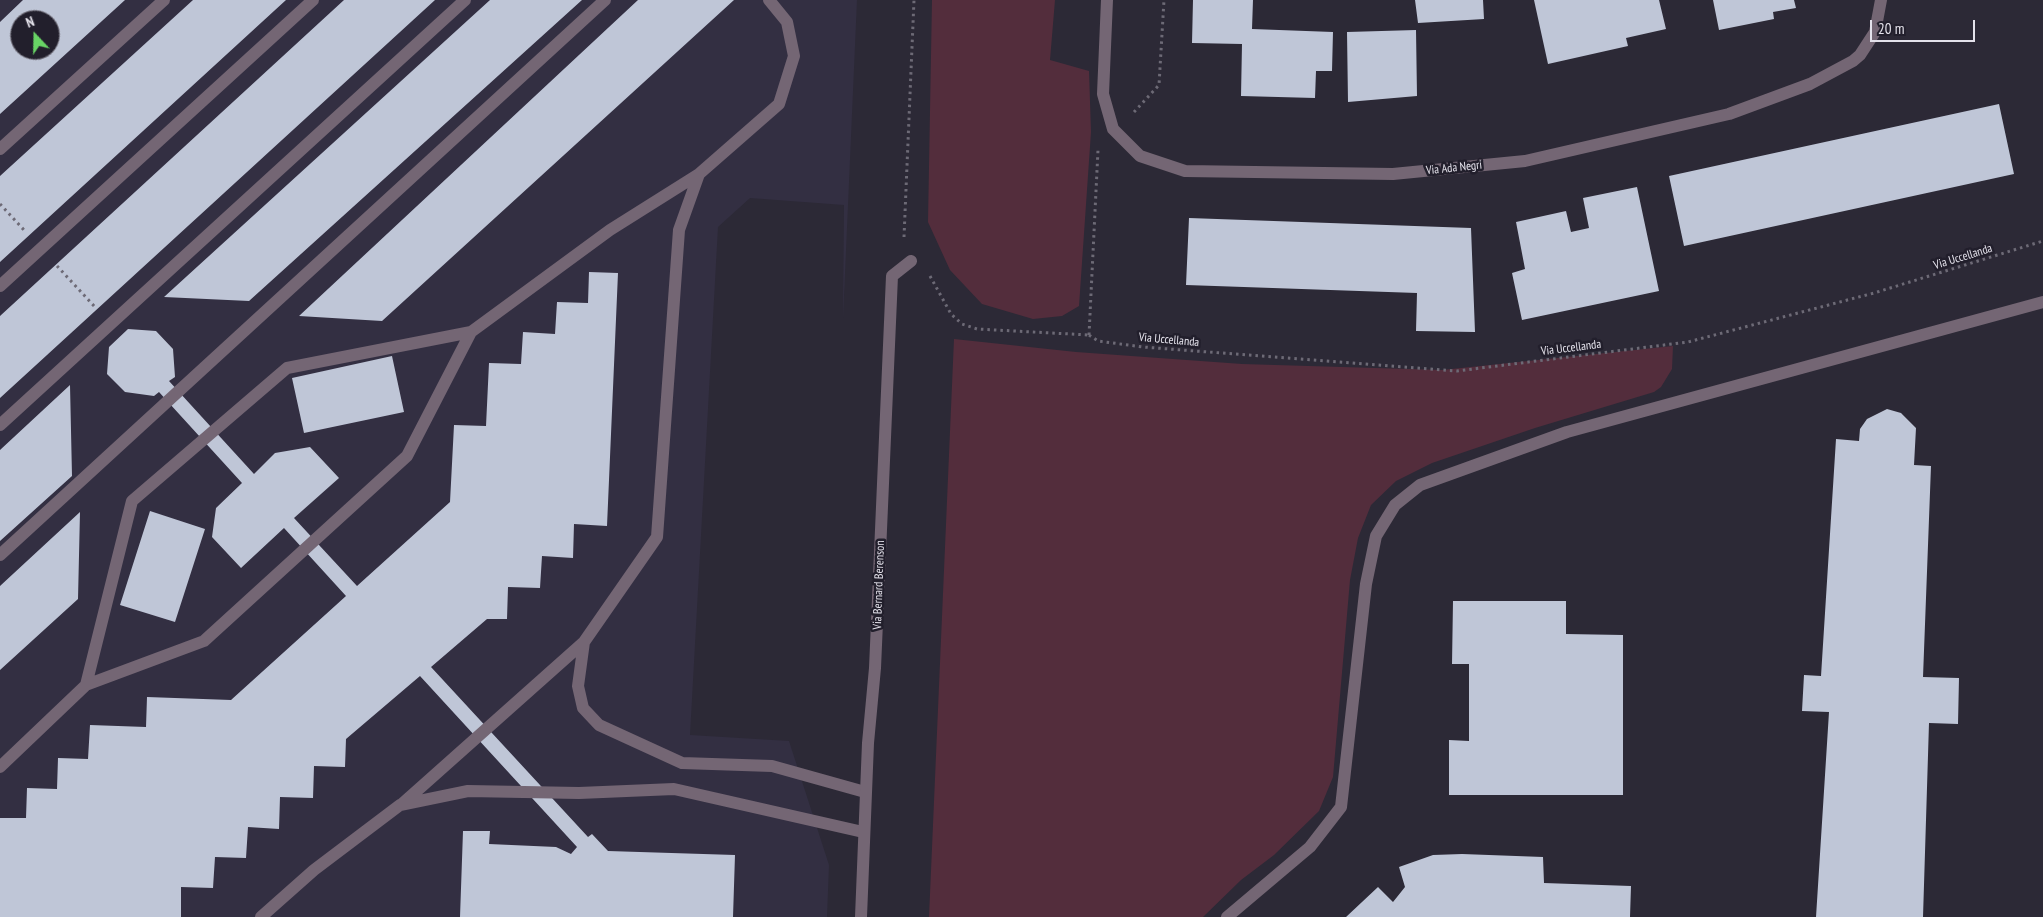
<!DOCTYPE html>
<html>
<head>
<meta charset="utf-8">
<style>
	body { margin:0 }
	#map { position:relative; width:2043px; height:917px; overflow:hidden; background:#2c2936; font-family:"PT Sans Narrow",sans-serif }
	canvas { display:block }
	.north { position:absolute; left:10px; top:10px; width:50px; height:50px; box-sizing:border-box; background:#221f2c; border:1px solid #706d78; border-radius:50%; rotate:339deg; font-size:14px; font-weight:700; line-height:20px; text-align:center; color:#e4e2eb }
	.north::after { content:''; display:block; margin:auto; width:18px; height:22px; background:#68d465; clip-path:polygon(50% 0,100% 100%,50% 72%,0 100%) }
	.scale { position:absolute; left:1870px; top:20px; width:105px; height:22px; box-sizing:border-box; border:2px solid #e4e2eb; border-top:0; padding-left:6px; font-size:15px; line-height:18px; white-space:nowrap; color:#e4e2eb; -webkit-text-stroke:4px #221f2c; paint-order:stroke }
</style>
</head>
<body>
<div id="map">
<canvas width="2043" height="917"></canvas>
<div class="north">N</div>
<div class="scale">20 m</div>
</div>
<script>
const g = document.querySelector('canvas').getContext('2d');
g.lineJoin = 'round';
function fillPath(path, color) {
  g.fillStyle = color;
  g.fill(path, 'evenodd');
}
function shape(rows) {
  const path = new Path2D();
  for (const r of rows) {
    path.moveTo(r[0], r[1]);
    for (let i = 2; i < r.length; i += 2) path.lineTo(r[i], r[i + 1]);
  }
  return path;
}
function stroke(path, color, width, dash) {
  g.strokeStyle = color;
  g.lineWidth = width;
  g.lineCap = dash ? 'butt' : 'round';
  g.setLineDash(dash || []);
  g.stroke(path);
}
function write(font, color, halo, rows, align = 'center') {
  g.font = font + ' "PT Sans Narrow",sans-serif';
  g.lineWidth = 5;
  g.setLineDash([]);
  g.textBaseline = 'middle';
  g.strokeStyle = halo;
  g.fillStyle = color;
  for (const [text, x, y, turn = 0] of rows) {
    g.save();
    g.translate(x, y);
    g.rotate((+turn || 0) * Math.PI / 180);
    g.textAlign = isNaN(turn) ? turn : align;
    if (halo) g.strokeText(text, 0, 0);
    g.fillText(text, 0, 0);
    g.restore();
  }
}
fillPath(shape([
	[0,0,857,0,843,319,844,205,750,198,718,227,690,735,789,741,829,865,827,917,0,917],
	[20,20,50,20,50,50,20,50]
]), '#332f42');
fillPath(shape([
	[932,0,1055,0,1050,60,1089,71,1091,132,1079,306,1062,316,1033,319,982,304,950,270,928,222],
	[954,339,1076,352,1242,364,1442,370,1673,346,1672,369,1661,387,1654,392,1535,428,1432,463,1396,481,1371,505,1358,538,1350,580,1333,777,1319,811,1274,855,1241,880,1203,917,929,917]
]), '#532d3c');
fillPath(shape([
	[23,0,125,0,0,114,0,22],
	[20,20,50,20,50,50,20,50],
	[193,0,286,0,0,262,0,176],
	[344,0,435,0,0,398,0,316],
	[490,0,582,0,249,301,164,297],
	[638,0,734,0,382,321,299,316],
	[1193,0,1253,0,1252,29,1333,32,1332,71,1316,71,1315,98,1241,96,1242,44,1192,43],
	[1415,0,1483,0,1484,19,1418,23],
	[1534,0,1659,0,1666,29,1626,38,1628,46,1548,64],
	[1713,0,1794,0,1796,8,1773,12,1774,19,1719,30],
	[1416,30,1417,96,1348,102,1347,32],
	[1999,104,2014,174,1684,246,1669,176],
	[1637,187,1659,291,1522,320,1512,273,1525,269,1516,222,1566,211,1571,232,1589,228,1583,198],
	[1189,218,1471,228,1475,332,1416,331,1417,293,1186,285],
	[589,272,618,273,607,526,574,524,573,558,542,556,540,588,508,587,507,619,487,619,431,667,588,837,592,834,608,851,735,855,733,917,460,917,463,831,490,831,489,844,556,847,571,854,577,847,420,676,346,739,345,767,314,766,313,798,280,797,279,829,248,827,246,858,215,857,213,888,181,887,181,917,0,917,0,818,26,818,27,788,57,789,58,758,88,759,90,725,146,727,147,697,231,700,346,596,284,528,241,568,212,537,216,508,242,483,159,392,154,396,125,392,107,374,109,347,128,329,156,331,173,349,175,377,169,381,254,474,275,453,310,447,339,478,294,518,357,586,450,502,454,425,486,426,489,363,521,364,523,332,555,334,557,302,588,303],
	[392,356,404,412,304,433,292,378],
	[70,385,72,476,0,541,0,450],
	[1887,409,1901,413,1916,428,1914,465,1931,466,1923,677,1959,678,1958,724,1929,723,1923,917,1816,917,1829,712,1802,711,1804,675,1821,676,1836,439,1859,441,1860,429,1867,419],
	[150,511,205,529,175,622,120,605],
	[80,512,78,599,0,670,0,586],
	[1453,601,1566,601,1566,634,1623,635,1623,795,1449,795,1449,740,1469,741,1469,664,1452,664],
	[1462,854,1543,857,1544,883,1631,886,1630,917,1346,917,1378,887,1393,902,1405,887,1399,867,1433,855]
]), '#bfc6d7');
stroke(shape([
	[1134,112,1159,85,1164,0],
	[0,204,24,230],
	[904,237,914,0],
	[57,266,95,307],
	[930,276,951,314,962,324,977,329,1089,335],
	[1089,335,1098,341,1143,347,1457,371,1688,342,1874,293,2043,241],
	[1089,335,1098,150]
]), '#6d6a76', 3, [2.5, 4]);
stroke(shape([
	[769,0,787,22,794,56,779,104,699,174,679,230,657,537,584,642,578,686,583,708,599,725,682,763,772,766,865,792],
	[0,149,164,0],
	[0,286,313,0],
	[0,425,465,0],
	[0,555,605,0],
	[86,685,204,641,407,456,471,332],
	[0,767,86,685,132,501,287,368,471,332,610,230,699,174],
	[402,804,584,642],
	[261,917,314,870,400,805,468,791,579,793,674,789,863,832],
	[1227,917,1310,847,1341,807,1366,584,1376,536,1395,505,1420,485,1567,432,2043,302]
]), '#746674', 12);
stroke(shape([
	[1107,0,1103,94,1113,129,1140,156,1185,171,1393,174,1525,161,1729,114,1810,84,1853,61,1860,55,1875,32,1881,0],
	[861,917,868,743,875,668,892,276,911,261]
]), '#746674', 12);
write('12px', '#e4e2eb', '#221f2c', [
	["Via Ada Negri",1454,168,-6],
	["Via Uccellanda",1963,257,-17],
	["Via Uccellanda",1169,340,5],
	["Via Uccellanda",1571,348,-7],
	["Via Bernard Berenson",879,585,-88]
]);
</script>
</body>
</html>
